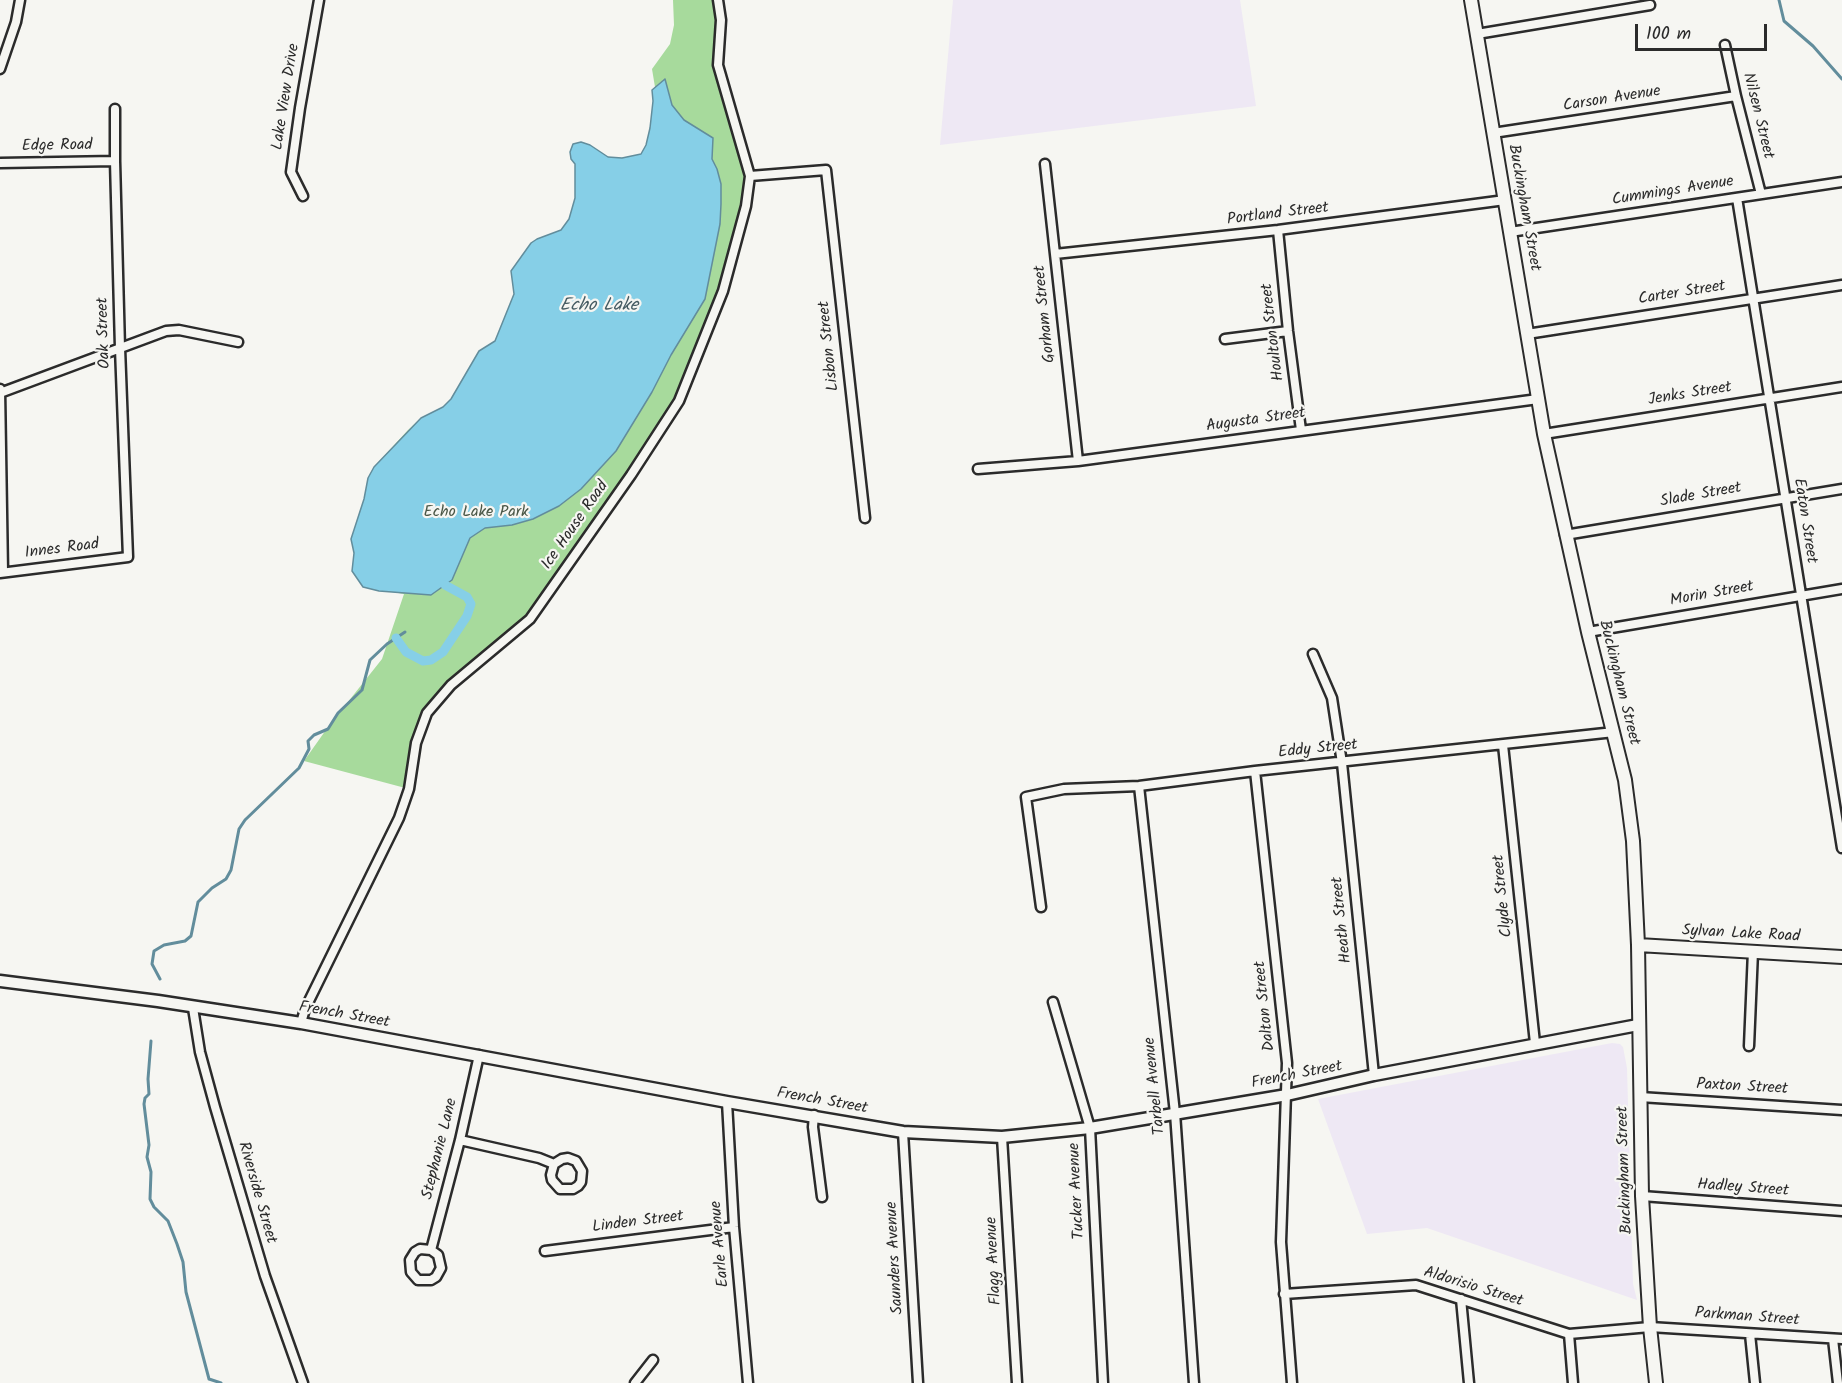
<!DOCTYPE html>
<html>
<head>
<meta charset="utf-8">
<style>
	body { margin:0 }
	#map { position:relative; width:1842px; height:1383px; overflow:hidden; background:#f6f6f2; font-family:Kalam,sans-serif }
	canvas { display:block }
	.scale { position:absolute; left:1635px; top:24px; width:132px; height:27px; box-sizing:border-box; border:3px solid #2b2b2b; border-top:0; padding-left:8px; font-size:18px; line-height:21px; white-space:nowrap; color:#2b2b2b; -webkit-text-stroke:4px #f6f6f2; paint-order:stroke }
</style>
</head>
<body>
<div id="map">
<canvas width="1842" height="1383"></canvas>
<div class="scale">100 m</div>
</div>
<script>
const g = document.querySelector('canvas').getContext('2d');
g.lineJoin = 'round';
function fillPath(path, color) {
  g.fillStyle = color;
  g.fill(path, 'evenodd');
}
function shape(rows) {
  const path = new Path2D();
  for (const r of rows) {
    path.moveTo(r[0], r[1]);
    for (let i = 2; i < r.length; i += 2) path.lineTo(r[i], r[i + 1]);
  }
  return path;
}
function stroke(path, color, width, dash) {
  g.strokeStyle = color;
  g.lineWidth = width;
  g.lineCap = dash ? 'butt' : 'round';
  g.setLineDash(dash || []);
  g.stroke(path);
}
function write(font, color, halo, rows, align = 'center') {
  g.font = font + ' Kalam,sans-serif';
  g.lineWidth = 4.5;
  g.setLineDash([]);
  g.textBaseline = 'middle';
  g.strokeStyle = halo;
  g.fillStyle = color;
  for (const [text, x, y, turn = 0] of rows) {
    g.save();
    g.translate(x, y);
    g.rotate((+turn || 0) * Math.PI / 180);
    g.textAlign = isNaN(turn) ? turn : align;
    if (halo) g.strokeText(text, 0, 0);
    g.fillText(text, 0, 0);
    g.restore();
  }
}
fillPath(shape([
	[953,0,1240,0,1256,106,940,145],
	[1612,1043,1620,1044,1623,1047,1627,1068,1633,1284,1637,1300,1427,1228,1367,1234,1318,1099]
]), '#eee8f4');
fillPath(shape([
	[673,0,718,0,718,65,750,176,723,291,679,401,530,619,451,685,427,713,416,743,409,789,304,761,328,727,382,659,404,594,363,587,352,571,354,553,351,539,364,499,368,478,374,467,408,430,421,418,443,407,451,399,479,351,495,341,514,294,511,271,531,243,537,239,561,230,569,219,575,198,575,164,571,159,570,152,573,144,581,142,590,145,608,157,622,158,641,154,646,145,662,100,655,87,652,69,670,44,674,25]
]), '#a7da9c');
const water = shape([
	[665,79,672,105,684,120,713,138,712,159,717,169,721,184,721,204,720,224,705,299,671,355,652,392,616,451,581,489,559,506,533,519,512,525,485,528,470,538,452,580,431,595,379,591,363,587,352,571,354,553,351,539,364,499,368,478,374,467,421,418,443,407,451,399,479,351,495,341,514,294,511,271,531,243,537,239,561,230,569,219,575,198,575,164,571,159,570,152,573,144,581,142,590,145,608,157,622,158,641,154,646,145,650,128,653,101,652,90,665,79]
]);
fillPath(water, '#86cfe7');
stroke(water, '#628d9c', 1.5);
stroke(shape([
	[1779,0,1784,21,1813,46,1842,79],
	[160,979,152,964,154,951,164,945,185,941,191,936,198,902,212,888,226,879,231,870,239,829,245,820,299,768,309,749,308,741,314,735,328,729,338,713,362,690,370,660,387,644,405,632],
	[151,1041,148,1079,149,1094,145,1098,144,1104,149,1145,147,1157,151,1172,150,1199,154,1207,168,1221,177,1244,183,1262,186,1292,209,1379,221,1383]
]), '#628d9c', 3);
stroke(shape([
	[396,638,406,652,423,661,431,660,443,652,467,616,471,604,467,597,445,585]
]), '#86cfe7', 9);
const minor = shape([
	[1477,34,1650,5],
	[1725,45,1736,96,1761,194],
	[0,69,16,22,20,0],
	[1493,133,1736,96],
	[0,163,115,161],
	[1045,164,1078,461],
	[750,176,826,170,865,518],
	[303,196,291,172,300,108,319,0],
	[1737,198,1842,848],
	[1278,230,1288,331,1301,430],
	[1510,232,1842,182],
	[1055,254,1278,230,1505,200],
	[1527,334,1842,285],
	[1225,339,1288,331],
	[0,389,3,572],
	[0,393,166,331,179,330,238,342],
	[1544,434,1842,387],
	[978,469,1078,461,1538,399],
	[1565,535,1842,489],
	[0,573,128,557,120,348,115,161,115,109],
	[1588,632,1842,589],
	[1313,654,1332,698,1342,763,1374,1075],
	[1503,745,1535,1043],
	[1255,771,1287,1063,1281,1242,1292,1383],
	[1139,786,1175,1113,1194,1383],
	[1041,907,1026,797,1064,789,1139,786,1255,771,1614,732],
	[1053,1002,1090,1128,1103,1383],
	[193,1008,200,1052,215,1107,265,1276,303,1383],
	[301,1023,305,1009,399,818,409,789,416,743,427,713,451,685,530,619,631,475,679,401,723,291,746,206,750,176,718,65,721,20,718,0],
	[1749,1046,1753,951],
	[1640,1097,1842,1110],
	[727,1102,734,1227,748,1383],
	[814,1115,813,1127,822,1197],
	[903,1132,918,1383],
	[1002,1137,1017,1383],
	[460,1140,539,1158,554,1164,551,1175,552,1180,560,1189,573,1189,578,1186,581,1182,582,1171,576,1161,568,1158,562,1159,554,1164],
	[1642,1196,1842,1211],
	[431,1250,420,1249,415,1252,410,1260,411,1272,418,1280,431,1280,436,1277,441,1268,438,1255,431,1250,460,1140,479,1055],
	[545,1251,734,1227],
	[1284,1294,1416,1285,1569,1334,1650,1327,1842,1339],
	[1461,1299,1469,1383],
	[1569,1334,1573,1383],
	[1750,1334,1755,1383],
	[1833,1339,1838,1383],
	[635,1383,653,1360]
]);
const tertiary = shape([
	[0,981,158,1001,301,1023,727,1102,903,1132,1002,1137,1090,1128,1287,1095,1374,1075,1638,1025]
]);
const secondary = shape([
	[1471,0,1544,434,1588,632,1625,780,1633,841,1638,945,1642,1196,1650,1327,1656,1383],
	[1638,945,1842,957]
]);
stroke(minor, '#2b2b2b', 13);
stroke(tertiary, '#2b2b2b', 15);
stroke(secondary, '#2b2b2b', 16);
stroke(minor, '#f6f6f2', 8);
stroke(tertiary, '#f6f6f2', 10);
stroke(secondary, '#f6f6f2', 12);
write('16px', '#2b2b2b', '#f6f6f2', [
	["Lake View Drive",287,97,-81],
	["Carson Avenue",1612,100,-9],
	["Nilsen Street",1757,116,76],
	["Edge Road",57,147,-1],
	["Cummings Avenue",1673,192,-9],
	["Buckingham Street",1523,208,80],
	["Portland Street",1278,215,-7],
	["Carter Street",1682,294,-9],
	["Gorham Street",1046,314,-96],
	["Houlton Street",1274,332,-97],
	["Oak Street",105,333,-92],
	["Lisbon Street",830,346,-96],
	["Jenks Street",1690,395,-9],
	["Augusta Street",1256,421,-8],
	["Slade Street",1701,496,-10],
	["Eaton Street",1804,521,81],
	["Ice House Road",576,526,-55],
	["Innes Road",62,550,-7],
	["Morin Street",1712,595,-10],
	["Buckingham Street",1618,683,76],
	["Eddy Street",1318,750,-6],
	["Clyde Street",1504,896,-96],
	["Heath Street",1343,920,-96],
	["Sylvan Lake Road",1741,935,3],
	["Dalton Street",1266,1006,-96],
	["French Street",344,1016,10],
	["French Street",1297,1076,-11],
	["Tarbell Avenue",1156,1086,-96],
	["Paxton Street",1742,1088,3],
	["French Street",822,1102,10],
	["Stephanie Lane",441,1149,-76],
	["Buckingham Street",1626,1170,-92],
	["Hadley Street",1743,1189,4],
	["Tucker Avenue",1078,1191,-93],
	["Riverside Street",256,1193,74],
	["Linden Street",638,1223,-7],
	["Earle Avenue",721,1244,-95],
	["Saunders Avenue",896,1258,-93],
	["Flagg Avenue",995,1261,-93],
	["Aldorisio Street",1473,1288,17],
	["Parkman Street",1747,1318,4]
]);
write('16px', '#4a5747', '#f6f6f2', [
	["Echo Lake Park",476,513]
]);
write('italic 18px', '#465c63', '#f6f6f2', [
	["Echo Lake",599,307]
]);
</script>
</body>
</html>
